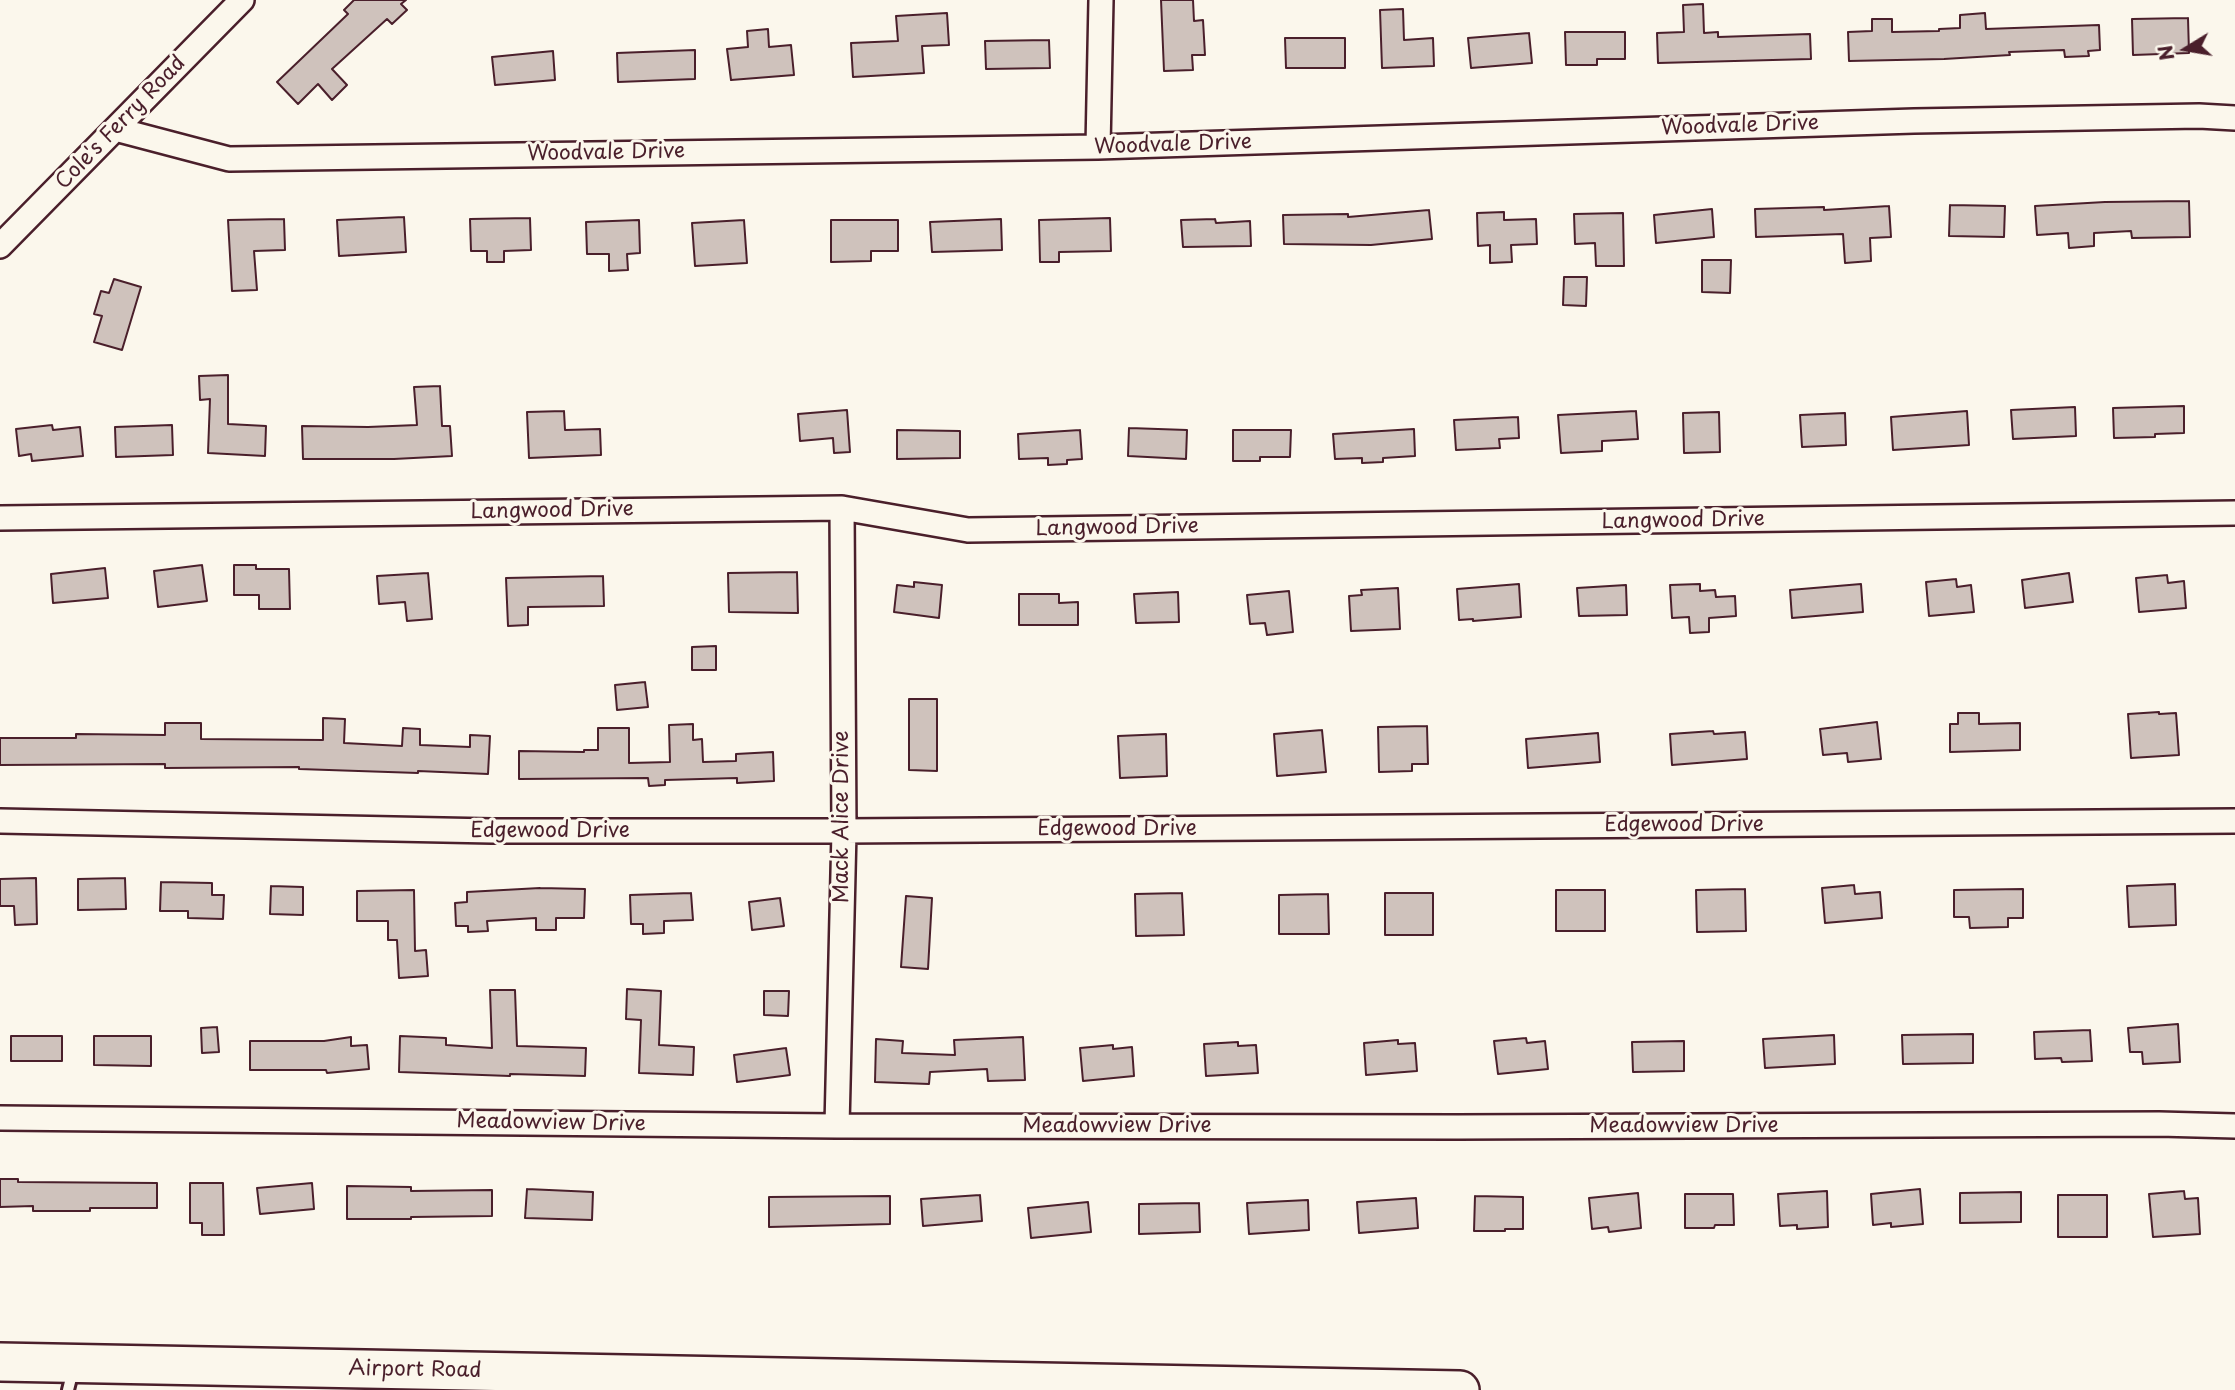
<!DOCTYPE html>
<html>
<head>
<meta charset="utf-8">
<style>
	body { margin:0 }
	#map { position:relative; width:2235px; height:1390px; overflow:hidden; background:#fbf7ec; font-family:"Playpen Sans",sans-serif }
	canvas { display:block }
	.north { position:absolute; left:2151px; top:14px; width:70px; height:70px; -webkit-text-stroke:5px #fbf7ec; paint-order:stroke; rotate:259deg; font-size:19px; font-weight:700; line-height:28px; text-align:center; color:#4a1f2b }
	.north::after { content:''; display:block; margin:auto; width:24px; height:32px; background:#4a1f2b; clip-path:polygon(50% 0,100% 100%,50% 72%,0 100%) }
</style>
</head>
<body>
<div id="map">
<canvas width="2235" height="1390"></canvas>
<div class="north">N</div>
</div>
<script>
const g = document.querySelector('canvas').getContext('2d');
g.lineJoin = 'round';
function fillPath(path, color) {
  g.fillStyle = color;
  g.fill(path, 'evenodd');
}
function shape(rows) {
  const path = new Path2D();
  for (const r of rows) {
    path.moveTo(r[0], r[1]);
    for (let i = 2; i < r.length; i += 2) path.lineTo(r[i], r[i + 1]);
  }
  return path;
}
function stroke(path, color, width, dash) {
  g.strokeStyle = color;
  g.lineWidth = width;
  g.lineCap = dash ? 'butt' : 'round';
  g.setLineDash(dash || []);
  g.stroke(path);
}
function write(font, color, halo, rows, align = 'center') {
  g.font = font + ' "Playpen Sans",sans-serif';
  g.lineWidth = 6;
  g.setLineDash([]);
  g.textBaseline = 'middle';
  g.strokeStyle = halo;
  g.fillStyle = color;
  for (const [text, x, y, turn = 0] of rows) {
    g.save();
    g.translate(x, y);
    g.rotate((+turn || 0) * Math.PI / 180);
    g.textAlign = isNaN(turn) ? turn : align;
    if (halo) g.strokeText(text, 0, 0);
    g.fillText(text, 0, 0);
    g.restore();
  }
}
const building = shape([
	[354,0,406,0,401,4,407,10,392,24,387,19,332,69,347,85,332,100,318,84,298,104,277,82,348,14,344,10,354,0],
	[1161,0,1193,0,1194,21,1203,20,1205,55,1192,55,1193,70,1164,71,1161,0],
	[1703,4,1704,33,1718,32,1718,37,1810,34,1811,59,1658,63,1657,33,1684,32,1683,5,1703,4],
	[1403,9,1404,40,1433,38,1434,66,1382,68,1380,10,1403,9],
	[947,13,949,45,922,46,924,73,853,77,851,43,898,41,896,16,947,13],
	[1985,13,1986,29,2099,25,2100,50,2088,51,2089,56,2065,57,2064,50,2009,52,2010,55,1944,59,1849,61,1848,32,1872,31,1872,19,1892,19,1892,32,1939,31,1939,29,1960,28,1960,15,1985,13],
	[2188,18,2189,53,2133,55,2132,19,2188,18],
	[768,29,769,47,791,45,794,75,731,80,727,49,748,47,747,31,768,29],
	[1565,32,1625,32,1625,59,1597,59,1597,65,1566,65,1565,32],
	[1529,33,1532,63,1471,68,1468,38,1529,33],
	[1285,38,1345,38,1345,68,1286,68,1285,38],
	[1049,40,1050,68,986,69,985,41,1049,40],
	[695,50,695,79,618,82,617,53,695,50],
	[553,51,555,80,495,85,492,57,553,51],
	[2189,201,2190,237,2132,238,2131,231,2094,233,2094,246,2069,248,2068,233,2037,235,2035,206,2105,202,2189,201],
	[1950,205,2005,206,2004,237,1949,236,1950,205],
	[1889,206,1891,237,1870,238,1871,261,1845,263,1843,234,1756,237,1755,209,1824,207,1824,210,1889,206],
	[1712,209,1714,237,1656,243,1654,215,1712,209],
	[1429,210,1432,239,1371,245,1284,244,1283,215,1348,214,1348,217,1429,210],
	[1504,212,1504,220,1536,219,1537,244,1511,245,1512,262,1490,263,1490,245,1478,246,1477,213,1504,212],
	[1623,213,1624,266,1596,266,1595,243,1575,244,1574,214,1623,213],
	[404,217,406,252,339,256,337,220,404,217],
	[530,218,531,250,504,251,504,262,487,262,487,251,471,251,470,219,530,218],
	[1110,218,1111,251,1059,252,1059,262,1040,262,1039,220,1110,218],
	[284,219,285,250,254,251,257,290,232,291,228,220,284,219],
	[1001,219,1002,250,932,252,930,222,1001,219],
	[1215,219,1216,223,1250,221,1251,246,1183,247,1181,220,1215,219],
	[639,220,640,253,627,254,628,270,609,271,609,254,587,254,586,222,639,220],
	[744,220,747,263,695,266,692,223,744,220],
	[831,220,898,220,898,251,871,251,871,261,831,262,831,220],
	[1702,260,1731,260,1730,293,1702,292,1702,260],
	[1564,277,1587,277,1586,306,1563,305,1564,277],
	[114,279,141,287,122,350,94,342,102,316,94,314,101,291,109,293,114,279],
	[228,375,228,424,266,426,265,456,208,453,210,399,200,400,199,376,228,375],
	[440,386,442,426,450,426,452,456,394,459,303,459,302,426,368,427,417,425,414,387,440,386],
	[2184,406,2184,433,2155,434,2155,437,2114,438,2113,408,2184,406],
	[2075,407,2076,436,2013,439,2011,410,2075,407],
	[847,410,850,452,834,453,833,438,800,441,798,414,847,410],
	[564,411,565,430,600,429,601,455,529,458,527,412,564,411],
	[1636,411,1638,439,1602,441,1602,451,1561,453,1558,415,1636,411],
	[1967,411,1969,445,1893,450,1891,417,1967,411],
	[1719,412,1720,452,1684,453,1683,413,1719,412],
	[1845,413,1846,445,1802,447,1800,415,1845,413],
	[1518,417,1519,438,1499,439,1500,448,1456,450,1454,420,1518,417],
	[52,425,53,430,80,427,83,456,32,461,31,454,19,456,16,429,52,425],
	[172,425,173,455,116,457,115,427,172,425],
	[1129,428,1187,430,1186,459,1128,456,1129,428],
	[1414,429,1415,456,1383,458,1383,462,1362,463,1362,458,1335,459,1333,434,1414,429],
	[897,430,960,431,960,458,897,459,897,430],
	[1080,430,1082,459,1067,460,1067,464,1048,465,1048,458,1019,459,1018,434,1080,430],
	[1233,430,1291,430,1290,457,1260,457,1260,461,1233,461,1233,430],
	[202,565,207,601,158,607,154,571,202,565],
	[234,565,256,565,256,569,289,569,290,609,259,609,259,595,234,595,234,565],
	[105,568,108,598,53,603,51,574,105,568],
	[797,572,798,613,729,612,728,573,797,572],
	[428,573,432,619,407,621,405,602,379,604,377,576,428,573],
	[2069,573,2073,602,2025,608,2022,580,2069,573],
	[2167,575,2168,583,2184,581,2186,608,2139,612,2136,578,2167,575],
	[603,576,604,606,528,607,528,625,508,626,506,578,603,576],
	[1956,579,1957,587,1971,585,1974,612,1929,616,1926,582,1956,579],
	[914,582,942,585,939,618,894,612,897,585,914,587,914,582],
	[1519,584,1521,617,1473,621,1473,619,1459,620,1457,589,1519,584],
	[1700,584,1700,591,1715,590,1716,597,1735,596,1736,616,1709,618,1709,632,1690,633,1689,617,1672,618,1670,585,1700,584],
	[1861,584,1863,612,1792,618,1790,590,1861,584],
	[1626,585,1627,615,1579,616,1577,588,1626,585],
	[1398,588,1400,629,1351,631,1349,596,1362,595,1361,590,1398,588],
	[1289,591,1293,632,1267,635,1265,623,1250,624,1247,595,1289,591],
	[1178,592,1179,622,1136,623,1134,594,1178,592],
	[1019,594,1059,594,1059,603,1078,602,1078,625,1019,625,1019,594],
	[716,646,716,670,692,670,692,647,716,646],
	[645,682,648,707,617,710,615,685,645,682],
	[909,699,937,699,937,771,909,770,909,699],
	[2159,712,2159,714,2176,713,2179,755,2131,758,2128,714,2159,712],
	[1958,713,1979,713,1979,724,2020,723,2020,750,1950,752,1950,724,1958,724,1958,713],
	[323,718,345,719,344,743,402,746,403,728,420,729,420,745,470,747,470,735,490,736,488,774,418,771,418,773,299,769,299,767,165,768,165,764,0,765,0,738,76,738,76,734,165,735,165,723,201,723,201,739,323,740,323,718],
	[1877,722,1881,759,1848,762,1847,753,1823,755,1820,729,1877,722],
	[693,724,693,740,702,739,703,762,736,761,736,754,773,752,774,781,737,783,737,778,665,780,665,785,649,786,648,778,519,779,519,751,584,752,584,750,598,750,598,728,629,728,629,763,670,762,669,725,693,724],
	[1427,726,1428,764,1412,764,1412,771,1379,772,1378,727,1427,726],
	[1322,730,1326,772,1277,776,1274,734,1322,730],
	[1713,731,1714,734,1745,732,1747,759,1672,765,1670,734,1713,731],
	[1598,733,1600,762,1528,768,1526,739,1598,733],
	[1166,734,1167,776,1120,778,1118,736,1166,734],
	[36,878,37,924,15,925,14,906,0,906,0,879,36,878],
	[125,878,126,909,78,910,78,879,125,878],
	[161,882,212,883,212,895,224,895,223,919,188,918,188,911,160,911,161,882],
	[2175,884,2176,925,2129,927,2127,886,2175,884],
	[1854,885,1855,894,1880,892,1882,918,1825,923,1822,888,1854,885],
	[271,886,303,887,303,915,270,914,271,886],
	[540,888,585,889,584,918,556,918,556,930,536,930,536,918,487,921,488,931,468,932,468,926,456,926,455,903,467,902,467,892,540,888],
	[1745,889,1746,931,1697,932,1696,890,1745,889],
	[2023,889,2023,918,2008,918,2008,927,1970,928,1969,917,1954,917,1954,890,2023,889],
	[414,890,415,951,426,950,428,976,399,978,397,940,388,940,388,921,357,921,357,891,414,890],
	[1556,890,1605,890,1605,931,1556,931,1556,890],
	[691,893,693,920,664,921,664,933,643,934,643,924,631,924,630,895,691,893],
	[1182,893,1184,935,1136,936,1135,894,1182,893],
	[1385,893,1433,893,1433,935,1385,935,1385,893],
	[1328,894,1329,934,1279,934,1279,895,1328,894],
	[906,896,932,898,928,969,901,967,906,896],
	[780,898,784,926,752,930,749,902,780,898],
	[627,989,661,991,659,1045,694,1047,693,1075,639,1073,641,1020,626,1019,627,989],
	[490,990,515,990,517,1046,586,1048,585,1076,510,1074,510,1076,399,1072,400,1036,446,1038,446,1045,492,1048,490,990],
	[764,991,789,991,788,1016,764,1015,764,991],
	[2178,1024,2180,1062,2143,1064,2142,1052,2130,1052,2128,1028,2178,1024],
	[217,1027,219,1052,202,1053,201,1028,217,1027],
	[2090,1030,2092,1061,2062,1062,2061,1058,2035,1059,2034,1032,2090,1030],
	[1973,1034,1973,1063,1903,1064,1902,1035,1973,1034],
	[1834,1035,1835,1064,1765,1068,1763,1039,1834,1035],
	[11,1036,62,1036,62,1061,11,1061,11,1036],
	[94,1036,151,1036,151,1066,94,1065,94,1036],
	[351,1037,351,1046,367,1045,369,1069,327,1073,326,1070,250,1070,250,1041,324,1041,351,1037],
	[1023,1037,1025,1080,988,1081,987,1069,930,1072,929,1084,875,1082,876,1039,903,1041,902,1053,955,1055,954,1040,1023,1037],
	[1526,1038,1527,1043,1545,1041,1548,1069,1498,1074,1494,1041,1526,1038],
	[1398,1040,1398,1044,1415,1043,1417,1071,1366,1075,1364,1043,1398,1040],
	[1684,1041,1684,1071,1633,1072,1632,1042,1684,1041],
	[1238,1042,1238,1046,1256,1045,1258,1073,1206,1076,1204,1044,1238,1042],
	[1113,1045,1113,1049,1132,1047,1134,1076,1083,1081,1080,1048,1113,1045],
	[786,1048,790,1075,737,1082,734,1055,786,1048],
	[0,1179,18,1179,18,1182,157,1183,157,1208,90,1208,90,1211,33,1211,33,1206,0,1207,0,1179],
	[190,1183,223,1183,224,1235,202,1235,202,1223,190,1223,190,1183],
	[312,1183,314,1209,260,1214,257,1188,312,1183],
	[347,1186,411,1187,411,1191,492,1190,492,1216,411,1217,411,1219,347,1219,347,1186],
	[527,1189,593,1192,592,1220,525,1218,527,1189],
	[1920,1189,1923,1224,1891,1227,1891,1223,1873,1225,1871,1194,1920,1189],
	[1827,1191,1828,1227,1797,1229,1797,1225,1780,1226,1778,1194,1827,1191],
	[2184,1191,2185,1199,2198,1198,2200,1234,2153,1237,2149,1194,2184,1191],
	[2021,1192,2021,1222,1960,1223,1960,1193,2021,1192],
	[1638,1193,1641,1228,1609,1232,1608,1227,1592,1229,1589,1198,1638,1193],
	[1685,1194,1733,1194,1734,1225,1715,1225,1714,1228,1685,1228,1685,1194],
	[980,1195,982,1221,923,1226,921,1199,980,1195],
	[2058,1195,2107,1195,2107,1237,2058,1237,2058,1195],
	[890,1196,890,1224,769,1227,769,1197,890,1196],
	[1475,1196,1523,1197,1523,1229,1505,1229,1505,1231,1474,1231,1475,1196],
	[1416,1198,1418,1228,1359,1233,1357,1202,1416,1198],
	[1308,1200,1309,1230,1249,1234,1247,1203,1308,1200],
	[1088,1202,1091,1232,1031,1238,1028,1208,1088,1202],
	[1199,1203,1200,1232,1139,1234,1139,1204,1199,1203]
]);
fillPath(building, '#cfc2bc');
stroke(building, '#4a1f2b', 2);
const service = shape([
	[68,1390,73,1370]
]);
const minor = shape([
	[115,129,229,159,1098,147,1914,121,2199,116,2235,118],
	[1098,147,1101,0],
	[0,246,242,0],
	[0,518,842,508,968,530,2235,513],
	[0,821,492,831,844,831,2235,821],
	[0,1118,837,1126,1458,1127,2159,1124,2235,1126],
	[837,1126,844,831,842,508]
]);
const trunk = shape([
	[0,1362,1460,1390]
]);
stroke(service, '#4a1f2b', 16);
stroke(minor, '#4a1f2b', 28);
stroke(trunk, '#4a1f2b', 42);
stroke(service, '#fbf7ec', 10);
stroke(minor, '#fbf7ec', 23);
stroke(trunk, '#fbf7ec', 37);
write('21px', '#4a1f2b', '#fbf7ec', [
	["Cole's Ferry Road",121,123,-46],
	["Woodvale Drive",1740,126,-2],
	["Woodvale Drive",1173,145,-2],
	["Woodvale Drive",606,153,-1],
	["Langwood Drive",552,511,-1],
	["Langwood Drive",1683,521,-1],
	["Langwood Drive",1117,528,-1],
	["Mack Alice Drive",842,817,-90],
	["Edgewood Drive",1684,825],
	["Edgewood Drive",1117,829],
	["Edgewood Drive",550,831],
	["Meadowview Drive",551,1123,1],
	["Meadowview Drive",1117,1126],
	["Meadowview Drive",1684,1126],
	["Airport Road",415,1370,1]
]);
</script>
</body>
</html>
